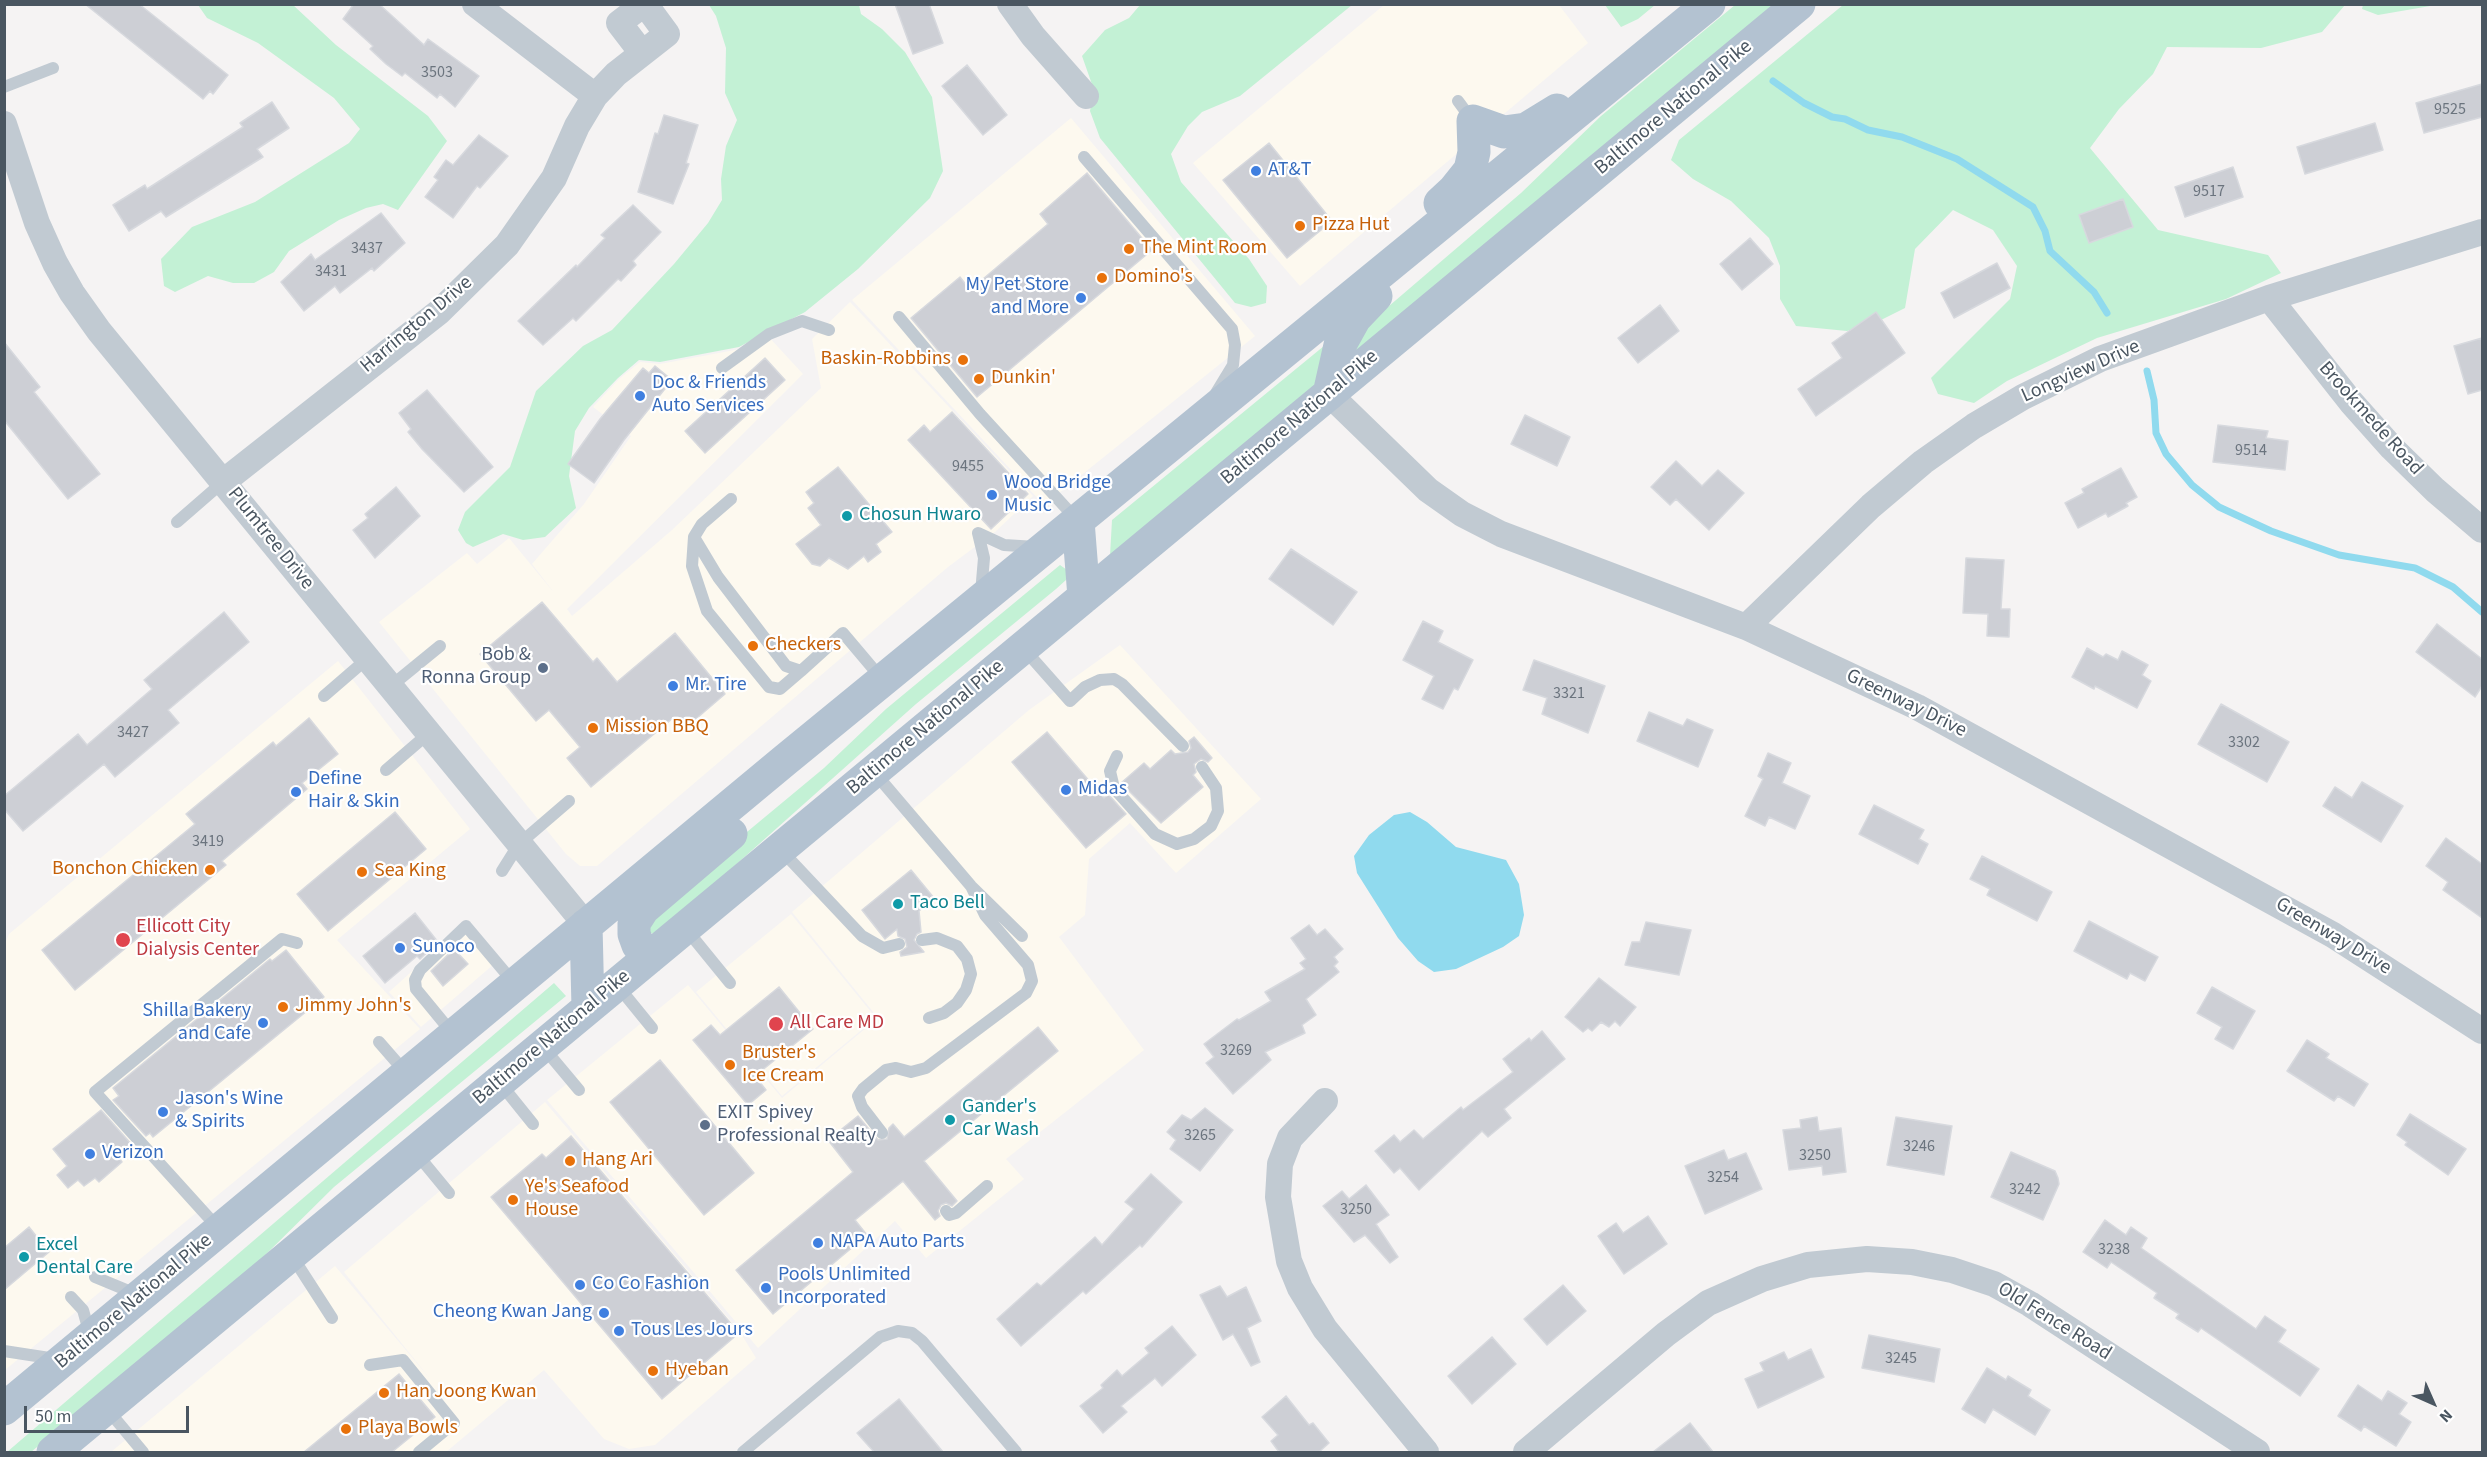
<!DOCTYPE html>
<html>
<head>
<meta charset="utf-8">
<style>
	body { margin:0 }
	#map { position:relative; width:2487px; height:1457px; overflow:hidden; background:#f5f3f3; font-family:"Source Sans 3",sans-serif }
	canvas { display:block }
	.frame { position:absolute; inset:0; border:6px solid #4a5661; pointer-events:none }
	.north { position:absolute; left:2403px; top:1373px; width:60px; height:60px; -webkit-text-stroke:4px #fff; paint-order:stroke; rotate:135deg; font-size:16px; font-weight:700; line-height:24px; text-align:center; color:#4a5661 }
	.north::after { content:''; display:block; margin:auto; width:21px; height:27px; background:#4a5661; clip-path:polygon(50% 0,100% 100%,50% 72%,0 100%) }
	.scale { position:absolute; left:24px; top:1406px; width:165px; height:27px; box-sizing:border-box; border:3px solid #4a5661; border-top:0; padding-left:8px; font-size:18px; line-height:21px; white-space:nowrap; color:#4a5661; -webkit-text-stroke:4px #fff; paint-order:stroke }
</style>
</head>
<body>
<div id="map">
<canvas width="2487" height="1457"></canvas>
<div class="frame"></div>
<div class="north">N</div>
<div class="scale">50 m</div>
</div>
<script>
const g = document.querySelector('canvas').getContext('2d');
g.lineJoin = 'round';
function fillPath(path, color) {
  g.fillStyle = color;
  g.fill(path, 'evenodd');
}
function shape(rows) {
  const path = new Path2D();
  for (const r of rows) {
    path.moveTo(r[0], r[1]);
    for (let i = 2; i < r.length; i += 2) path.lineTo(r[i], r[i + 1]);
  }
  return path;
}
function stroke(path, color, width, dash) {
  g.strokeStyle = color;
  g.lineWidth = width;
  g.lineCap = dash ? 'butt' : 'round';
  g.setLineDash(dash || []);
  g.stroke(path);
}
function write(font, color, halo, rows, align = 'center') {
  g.font = font + ' "Source Sans 3",sans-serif';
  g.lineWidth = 4.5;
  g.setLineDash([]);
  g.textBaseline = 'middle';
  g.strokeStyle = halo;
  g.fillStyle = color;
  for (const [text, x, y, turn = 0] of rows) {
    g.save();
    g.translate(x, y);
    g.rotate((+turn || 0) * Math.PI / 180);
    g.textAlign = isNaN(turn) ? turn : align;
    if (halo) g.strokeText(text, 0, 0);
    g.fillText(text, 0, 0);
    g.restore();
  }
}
fillPath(shape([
	[1384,5,1559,5,1588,43,1300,286,1193,163],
	[1071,118,1255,336,1044,505,852,300],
	[850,302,1033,496,995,532,948,567,597,866,580,866,566,854,379,622,467,553,477,564,509,538,555,594,532,564,584,504,631,436,593,407,619,379,640,362,660,364,740,349,766,334,803,374,567,609,572,616,672,530,821,388,812,339],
	[1120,645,1261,799,1176,873,1130,823,1089,859,1085,915,1059,937,1144,1050,1006,1159,1024,1179,926,1258,895,1221,758,1348,547,1100,688,985,782,1098,878,1018,792,912,1029,710],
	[338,661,470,829,337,940,420,1029,5,1370,4,946,9,934],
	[791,914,876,1018,782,1096,696,992],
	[462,926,494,964,421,1027,389,992],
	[545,1102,740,1332,756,1358,655,1445,629,1449,604,1439,544,1370,446,1452,111,1452,335,1266,432,1381,344,1272]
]), '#fdf9ef');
fillPath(shape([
	[198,5,293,5,336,45,428,116,447,141,398,210,383,204,366,208,339,220,289,251,274,272,254,283,233,283,208,276,175,292,164,286,161,259,192,227,255,202,349,143,360,129,334,98,258,43,207,18],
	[709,5,859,5,861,14,882,29,905,52,932,97,943,171,930,198,858,269,805,312,739,347,660,362,639,360,618,378,589,408,575,431,569,476,576,508,545,537,523,540,503,534,473,547,466,543,458,530,465,512,510,467,536,391,583,346,612,330,674,264,708,223,722,200,721,179,726,146,737,120,725,93,726,48,716,16],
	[1140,5,1352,5,1240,96,1202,112,1188,126,1171,154,1181,182,1249,259,1267,286,1266,303,1251,307,1235,303,1100,138,1090,111,1094,90,1082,56,1105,30,1129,18],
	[1605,5,1655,5,1638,19,1621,27],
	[1735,5,1776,5,1353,355,1368,324,1521,193,1601,116],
	[1843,5,2345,5,2322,32,2261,48,2167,47,2153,74,2119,109,2090,148,2158,230,2268,255,2281,273,2226,299,2097,338,2007,381,1974,403,1938,394,1931,378,2010,299,2017,266,1993,230,1953,210,1915,249,1905,308,1875,323,1847,331,1796,326,1780,299,1780,266,1769,238,1731,201,1693,179,1671,160,1679,140],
	[2363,5,2363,4,2436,5,2378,15,2362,9],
	[1330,341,1322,382,1110,556,1112,520],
	[1060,565,1067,570,1066,580,1056,589,916,704,666,927,655,934,650,933,647,918,653,910,824,768,886,709],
	[554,983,566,996,334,1187,245,1275,31,1452,7,1452]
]), '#c3f1d5');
fillPath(shape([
	[1410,812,1427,822,1456,847,1506,860,1519,884,1524,915,1519,936,1503,947,1456,969,1434,972,1418,961,1398,938,1357,873,1354,856,1369,835,1394,815]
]), '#90daee');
stroke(shape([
	[1773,81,1804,103,1832,117,1845,119,1868,130,1902,137,1957,159,2033,207,2045,231,2050,251,2094,292,2107,313],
	[2147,371,2154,400,2156,433,2166,454,2192,485,2219,507,2271,531,2339,555,2415,568,2453,587,2482,612]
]), '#90daee', 7);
const building = shape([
	[85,4,139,4,228,75,213,94,210,91,203,99,85,4],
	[354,4,379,4,424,45,428,39,479,76,455,107,440,94,437,98,405,73,402,76,386,64,370,49,373,46,343,19,354,4],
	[895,4,929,4,943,43,913,54,895,4],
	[967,65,1007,115,983,135,942,86,967,65],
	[2482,84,2482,117,2424,133,2416,103,2482,84],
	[272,102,289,128,257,149,263,157,166,217,161,211,129,231,113,205,145,185,147,189,243,127,240,123,272,102],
	[664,115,698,125,686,163,689,164,673,204,638,192,655,133,658,134,664,115],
	[2375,123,2383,150,2305,174,2297,147,2375,123],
	[479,135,508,156,480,188,477,186,453,218,425,197,438,180,434,177,446,160,453,165,479,135],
	[1269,143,1332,221,1287,258,1223,180,1269,143],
	[2233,167,2243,197,2185,217,2175,187,2233,167],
	[1087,173,1152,250,977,397,911,318,960,277,970,290,1048,224,1040,214,1087,173],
	[2123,199,2133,227,2089,243,2079,215,2123,199],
	[633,205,661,232,633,261,636,265,621,281,618,279,576,321,573,318,543,345,518,321,576,265,577,267,605,238,601,235,633,205],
	[381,213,405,243,374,271,372,268,340,293,335,286,304,311,281,282,311,254,315,260,381,213],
	[1750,238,1773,264,1742,290,1720,264,1750,238],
	[1997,263,2010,288,1954,318,1941,293,1997,263],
	[1660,305,1679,331,1638,363,1618,338,1660,305],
	[1876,312,1905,353,1816,416,1798,389,1842,358,1832,343,1876,312],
	[2482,338,2482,390,2468,394,2454,346,2482,338],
	[4,342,40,387,34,392,100,474,68,499,4,420,4,342],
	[765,358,785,380,705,453,685,431,765,358],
	[655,366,672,380,624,440,594,483,568,464,600,419,643,368,649,373,655,366],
	[427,390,493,467,464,492,422,449,408,432,411,429,399,413,427,390],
	[952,412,1028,494,991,529,908,440,924,425,930,432,952,412],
	[1525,415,1570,437,1557,466,1511,444,1525,415],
	[2218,425,2268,431,2266,438,2288,441,2285,470,2213,462,2218,425],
	[1676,461,1702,486,1718,470,1744,493,1709,530,1676,499,1670,505,1651,487,1676,461],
	[838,467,892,532,876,544,881,552,868,562,864,556,848,569,829,558,820,566,812,564,796,544,821,525,808,508,814,503,806,492,838,467],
	[2121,468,2137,497,2126,503,2128,506,2108,517,2106,513,2078,528,2065,503,2084,493,2082,489,2121,468],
	[396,487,420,516,375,558,353,530,368,518,365,514,396,487],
	[1291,549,1357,592,1333,625,1269,579,1291,549],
	[1966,558,2004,560,2001,609,2010,609,2009,637,1987,636,1988,614,1963,613,1966,558],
	[542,602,593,662,597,658,617,682,675,633,725,694,683,730,673,718,591,787,567,758,580,747,549,710,536,721,480,654,542,602],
	[224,612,249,642,168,710,179,723,115,777,104,764,23,831,4,809,4,796,78,734,87,745,152,689,144,680,224,612],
	[1423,621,1443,631,1438,642,1473,660,1458,690,1454,688,1443,709,1422,699,1434,676,1403,660,1423,621],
	[2437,624,2482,659,2482,686,2475,697,2416,652,2437,624],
	[2087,648,2103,657,2106,654,2118,660,2122,651,2148,665,2142,675,2151,681,2137,708,2095,686,2094,689,2072,677,2087,648],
	[1534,660,1605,686,1588,733,1542,714,1547,698,1523,690,1534,660],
	[2221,704,2289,742,2267,782,2198,744,2221,704],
	[1649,712,1683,726,1687,719,1713,730,1698,767,1637,741,1649,712],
	[309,718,338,754,302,783,307,789,222,861,226,865,75,990,42,950,195,824,186,814,273,742,276,746,309,718],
	[1047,732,1104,798,1108,794,1126,814,1086,848,1012,762,1047,732],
	[1194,737,1212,758,1208,762,1201,759,1194,764,1196,772,1193,775,1203,787,1161,823,1121,783,1144,763,1150,769,1171,750,1175,754,1188,752,1191,748,1189,741,1194,737],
	[1768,753,1791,763,1782,783,1810,796,1795,829,1769,817,1765,826,1745,816,1763,779,1758,776,1768,753],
	[2362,782,2403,806,2381,842,2323,806,2335,787,2352,798,2362,782],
	[1874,805,1924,830,1919,839,1928,844,1918,864,1859,834,1874,805],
	[395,812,426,849,328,931,297,894,395,812],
	[2446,838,2482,864,2482,918,2443,890,2448,882,2426,866,2446,838],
	[1982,856,2052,892,2037,921,1987,895,1990,889,1970,879,1982,856],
	[911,870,934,898,919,911,921,932,917,934,914,940,924,952,901,956,900,952,907,947,905,939,898,936,897,929,885,939,862,910,911,870],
	[415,913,438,942,420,959,417,956,385,983,363,956,415,913],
	[2089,921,2158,957,2145,981,2130,973,2127,979,2074,951,2089,921],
	[1646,922,1691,930,1679,975,1625,965,1632,942,1640,942,1646,922],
	[1309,925,1317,935,1325,929,1343,949,1334,957,1338,962,1334,966,1339,972,1306,999,1316,1015,1302,1025,1305,1033,1265,1052,1271,1060,1233,1094,1206,1063,1214,1057,1204,1044,1237,1019,1239,1020,1271,1001,1265,992,1305,969,1300,963,1306,959,1291,938,1309,925],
	[454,949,468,964,443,986,431,971,454,949],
	[286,950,324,997,153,1137,150,1133,146,1136,113,1100,119,1096,113,1088,270,959,272,961,286,950],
	[1599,978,1636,1007,1620,1026,1615,1021,1609,1027,1601,1022,1592,1031,1588,1028,1583,1032,1565,1017,1599,978],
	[779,987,813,1029,755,1076,766,1090,748,1105,693,1040,711,1025,720,1035,779,987],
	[2212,987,2255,1011,2233,1049,2215,1039,2222,1027,2197,1013,2212,987],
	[1038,1027,1058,1051,924,1161,957,1201,952,1206,946,1203,941,1205,938,1211,940,1216,935,1220,903,1181,855,1220,867,1235,773,1314,736,1270,853,1172,828,1140,858,1116,878,1140,887,1139,889,1128,893,1124,904,1137,1038,1027],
	[1542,1031,1565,1059,1504,1109,1511,1118,1488,1137,1482,1131,1419,1190,1400,1168,1394,1173,1375,1151,1394,1135,1400,1142,1414,1130,1423,1139,1461,1107,1463,1110,1513,1072,1503,1059,1529,1038,1531,1041,1542,1031],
	[2307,1040,2329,1054,2326,1058,2368,1084,2354,1106,2338,1096,2334,1101,2287,1071,2307,1040],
	[660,1060,754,1173,704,1215,610,1102,660,1060],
	[1205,1108,1233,1130,1200,1171,1170,1149,1176,1140,1167,1132,1182,1115,1191,1120,1205,1108],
	[101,1110,133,1146,119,1158,122,1162,99,1182,95,1178,84,1186,78,1180,68,1188,57,1175,67,1166,53,1149,101,1110],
	[2410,1114,2466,1149,2448,1175,2405,1145,2407,1142,2397,1135,2410,1114],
	[1817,1117,1819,1131,1841,1128,1846,1172,1823,1175,1822,1166,1789,1170,1783,1130,1801,1128,1800,1120,1817,1117],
	[1896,1117,1952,1126,1944,1175,1887,1165,1896,1117],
	[571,1136,739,1333,662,1399,491,1197,542,1154,546,1158,571,1136],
	[1724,1150,1728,1160,1746,1153,1762,1189,1705,1214,1685,1166,1724,1150],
	[2011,1152,2055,1171,2058,1178,2059,1184,2043,1220,1991,1197,2011,1152],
	[1151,1174,1182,1202,1142,1247,1140,1245,1086,1294,1083,1291,1021,1346,997,1319,1037,1283,1041,1286,1095,1237,1102,1245,1134,1209,1125,1202,1151,1174],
	[1366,1185,1389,1215,1376,1224,1398,1257,1390,1263,1365,1235,1354,1242,1323,1206,1342,1191,1349,1199,1366,1185],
	[1648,1216,1667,1244,1624,1274,1598,1236,1616,1223,1623,1233,1648,1216],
	[2105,1220,2126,1235,2131,1227,2147,1238,2141,1248,2256,1329,2265,1316,2286,1330,2278,1342,2319,1369,2300,1396,2201,1328,2198,1332,2176,1318,2179,1314,2154,1298,2157,1293,2111,1262,2107,1268,2083,1252,2105,1220],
	[29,1227,49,1252,4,1290,4,1248,29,1227],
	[1563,1285,1586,1311,1547,1345,1524,1319,1563,1285],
	[1220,1286,1227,1297,1246,1287,1261,1321,1247,1328,1260,1362,1251,1366,1233,1334,1223,1340,1200,1295,1220,1286],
	[1172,1326,1196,1355,1162,1386,1155,1378,1121,1406,1127,1412,1103,1433,1080,1406,1103,1388,1101,1385,1117,1370,1122,1376,1149,1353,1145,1348,1172,1326],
	[1869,1335,1940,1349,1934,1382,1862,1368,1869,1335],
	[1492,1337,1516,1364,1472,1404,1448,1376,1492,1337],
	[1811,1349,1824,1377,1758,1408,1745,1379,1764,1371,1760,1363,1784,1352,1788,1360,1811,1349],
	[1987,1368,2006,1380,2008,1376,2031,1390,2028,1396,2050,1410,2035,1435,1993,1409,1985,1423,1962,1409,1987,1368],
	[399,1374,435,1417,392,1452,304,1452,399,1374],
	[2358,1385,2382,1401,2388,1391,2407,1403,2399,1414,2411,1422,2396,1446,2364,1426,2361,1431,2338,1416,2358,1385],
	[1286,1396,1309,1425,1313,1423,1329,1443,1319,1452,1279,1452,1271,1441,1278,1435,1262,1417,1286,1396],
	[899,1399,943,1452,874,1452,857,1433,899,1399],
	[1690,1423,1713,1452,1653,1452,1690,1423]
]);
fillPath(building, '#cdcfd5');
stroke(building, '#d7d9de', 1.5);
stroke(shape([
	[4,87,53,68],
	[1458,101,1472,120],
	[1084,157,1232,329,1235,345,1233,365,1216,393],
	[899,317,980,414,1077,520],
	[722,368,769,334,802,321,829,330],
	[731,499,702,524,694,537,692,566,707,611,769,687,780,689,801,671],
	[177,522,223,482],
	[694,537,718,577,786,666,801,671,843,633,881,678],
	[981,593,984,558,978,533,1004,545,1036,547],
	[1024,649,1070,701,1085,687,1100,680,1114,679,1122,684,1183,746],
	[391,686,440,646],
	[324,696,368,658],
	[1117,756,1110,771,1114,788,1155,834,1177,844,1194,839,1211,826,1218,811,1216,788,1202,767],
	[386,770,429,733],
	[874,772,971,886,1022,936],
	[781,850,862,936,883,948,899,944],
	[502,871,519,844,569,801],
	[686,929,730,983],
	[922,940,937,938,957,946,967,959,971,974,966,990,957,1003,944,1013,929,1018],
	[617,985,652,1028],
	[453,1034,416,989,415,980,420,970,466,926,514,983],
	[379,1042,406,1073],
	[543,1047,579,1090],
	[500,1083,533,1124],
	[882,1133,862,1107,858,1096,863,1089,886,1070,896,1068,911,1072,926,1068,1026,993,1032,981,1028,965,985,915,971,886],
	[416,1153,449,1193],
	[946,1211,949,1215,956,1213,987,1186],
	[219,1229,95,1092,282,939,297,943],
	[292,1256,332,1318],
	[95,1277,136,1294],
	[71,1297,83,1310,90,1335],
	[4,1351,56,1359],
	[370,1365,403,1360,454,1423,419,1452],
	[107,1409,143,1452],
	[743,1452,880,1337,898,1331,912,1333,922,1341,1016,1452]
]), '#c1cad2', 12);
stroke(shape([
	[475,4,595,96],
	[1010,4,1033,36,1086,96],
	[642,53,619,23,644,4],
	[4,124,37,223,55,263,72,293,99,331,586,925],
	[2269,298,2351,402,2392,448,2435,490,2482,530],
	[1329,394,1428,490,1462,514,1501,534,1746,627,1917,707,2333,935,2482,1031],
	[223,482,439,312,507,245,554,178,577,126,595,96,616,74,667,34,645,4],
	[1746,627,1871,506,1923,462,1974,426,2023,397,2100,359,2269,298,2482,232],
	[1325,1101,1290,1138,1280,1164,1278,1197,1289,1261,1300,1288,1325,1329,1426,1452],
	[1526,1452,1666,1334,1708,1303,1762,1279,1808,1265,1867,1259,1912,1262,1952,1270,1994,1284,2030,1304,2257,1452]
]), '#c1cad2', 26);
stroke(shape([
	[1440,203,1454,190,1470,170,1474,152,1473,121,1504,132,1526,129,1557,110],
	[1329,394,1340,345,1355,318,1376,296],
	[1078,521,1084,597],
	[586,925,588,1008],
	[649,958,638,945,634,934,634,923,643,909,731,834],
	[4,1409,784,761,1709,4],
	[53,1452,1799,4]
]), '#b3c2d1', 33);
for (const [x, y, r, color] of [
	[1256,171,6,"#3f7fe0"],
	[1300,226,6,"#e8710a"],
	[1129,249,6,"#e8710a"],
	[1102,278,6,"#e8710a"],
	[1081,298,6,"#3f7fe0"],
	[963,360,6,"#e8710a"],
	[979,379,6,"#e8710a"],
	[640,396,6,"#3f7fe0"],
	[992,495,6,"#3f7fe0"],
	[847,516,6,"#0f9aa8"],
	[753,646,6,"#e8710a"],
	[543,668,6,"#5c6f8a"],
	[673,686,6,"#3f7fe0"],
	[593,728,6,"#e8710a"],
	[1066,790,6,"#3f7fe0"],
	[296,792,6,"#3f7fe0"],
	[210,870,6,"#e8710a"],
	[362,872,6,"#e8710a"],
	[898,904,6,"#0f9aa8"],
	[123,940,8,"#e0444e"],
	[400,948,6,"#3f7fe0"],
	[283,1007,6,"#e8710a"],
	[263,1023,6,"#3f7fe0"],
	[776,1024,8,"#e0444e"],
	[730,1065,6,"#e8710a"],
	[163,1112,6,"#3f7fe0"],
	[950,1120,6,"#0f9aa8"],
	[705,1125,6,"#5c6f8a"],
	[90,1154,6,"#3f7fe0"],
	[570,1161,6,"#e8710a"],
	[513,1200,6,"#e8710a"],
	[818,1243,6,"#3f7fe0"],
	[24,1257,6,"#0f9aa8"],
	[580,1285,6,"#3f7fe0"],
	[766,1288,6,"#3f7fe0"],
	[604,1313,6,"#3f7fe0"],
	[619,1331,6,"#3f7fe0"],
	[653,1371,6,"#e8710a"],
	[384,1393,6,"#e8710a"],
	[346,1429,6,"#e8710a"]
]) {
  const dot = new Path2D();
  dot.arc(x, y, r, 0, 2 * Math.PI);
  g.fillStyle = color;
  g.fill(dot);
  stroke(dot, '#fff', 2);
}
write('16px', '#6b747e', null, [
	["3503",437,73],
	["9525",2450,110],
	["9517",2209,192],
	["3437",367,249],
	["3431",331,272],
	["9514",2251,451],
	["9455",968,467],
	["3321",1569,694],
	["3427",133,733],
	["3302",2244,743],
	["3419",208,842],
	["3269",1236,1051],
	["3265",1200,1136],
	["3246",1919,1147],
	["3250",1815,1156],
	["3254",1723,1178],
	["3242",2025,1190],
	["3250",1356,1210],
	["3238",2114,1250],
	["3245",1901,1359]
]);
write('20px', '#4a5661', '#fff', [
	["Baltimore National Pike",1674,108,-40],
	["Harrington Drive",417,325,-40],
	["Longview Drive",2081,372,-24],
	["Baltimore National Pike",1300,418,-40],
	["Brookmede Road",2370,419,48],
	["Plumtree Drive",270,539,51],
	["Greenway Drive",1906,704,26],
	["Baltimore National Pike",926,728,-40],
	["Greenway Drive",2333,937,31],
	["Baltimore National Pike",552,1038,-40],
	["Baltimore National Pike",134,1302,-40],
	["Old Fence Road",2054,1322,32]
]);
write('20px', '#366cbe', '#fff', [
	["AT&T",1268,171],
	["My Pet Store",1069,286,"right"],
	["and More",1069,309,"right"],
	["Doc & Friends",652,384],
	["Auto Services",652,407],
	["Wood Bridge",1004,484],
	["Music",1004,507],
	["Mr. Tire",685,686],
	["Define",308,780],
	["Hair & Skin",308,803],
	["Midas",1078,790],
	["Sunoco",412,948],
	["Shilla Bakery",251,1012,"right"],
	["and Cafe",251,1035,"right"],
	["Jason's Wine",175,1100],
	["& Spirits",175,1123],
	["Verizon",102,1154],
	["NAPA Auto Parts",830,1243],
	["Pools Unlimited",778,1276],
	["Incorporated",778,1299],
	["Co Co Fashion",592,1285],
	["Cheong Kwan Jang",592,1313,"right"],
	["Tous Les Jours",631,1331]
], 'left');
write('20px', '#c56008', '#fff', [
	["Pizza Hut",1312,226],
	["The Mint Room",1141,249],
	["Domino's",1114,278],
	["Baskin-Robbins",951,360,"right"],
	["Dunkin'",991,379],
	["Checkers",765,646],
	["Mission BBQ",605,728],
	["Bonchon Chicken",198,870,"right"],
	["Sea King",374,872],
	["Jimmy John's",295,1007],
	["Bruster's",742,1054],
	["Ice Cream",742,1077],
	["Hang Ari",582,1161],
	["Ye's Seafood",525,1188],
	["House",525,1211],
	["Hyeban",665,1371],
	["Han Joong Kwan",396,1393],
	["Playa Bowls",358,1429]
], 'left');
write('20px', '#0d838f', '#fff', [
	["Chosun Hwaro",859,516],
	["Taco Bell",910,904],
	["Gander's",962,1108],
	["Car Wash",962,1131],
	["Excel",36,1246],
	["Dental Care",36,1269]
], 'left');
write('20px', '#4e5e75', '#fff', [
	["Bob &",531,656],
	["Ronna Group",531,679],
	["EXIT Spivey",717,1114,"left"],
	["Professional Realty",717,1137,"left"]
], 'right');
write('20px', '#be3a42', '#fff', [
	["Ellicott City",136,928],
	["Dialysis Center",136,951],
	["All Care MD",790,1024]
], 'left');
</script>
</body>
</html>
